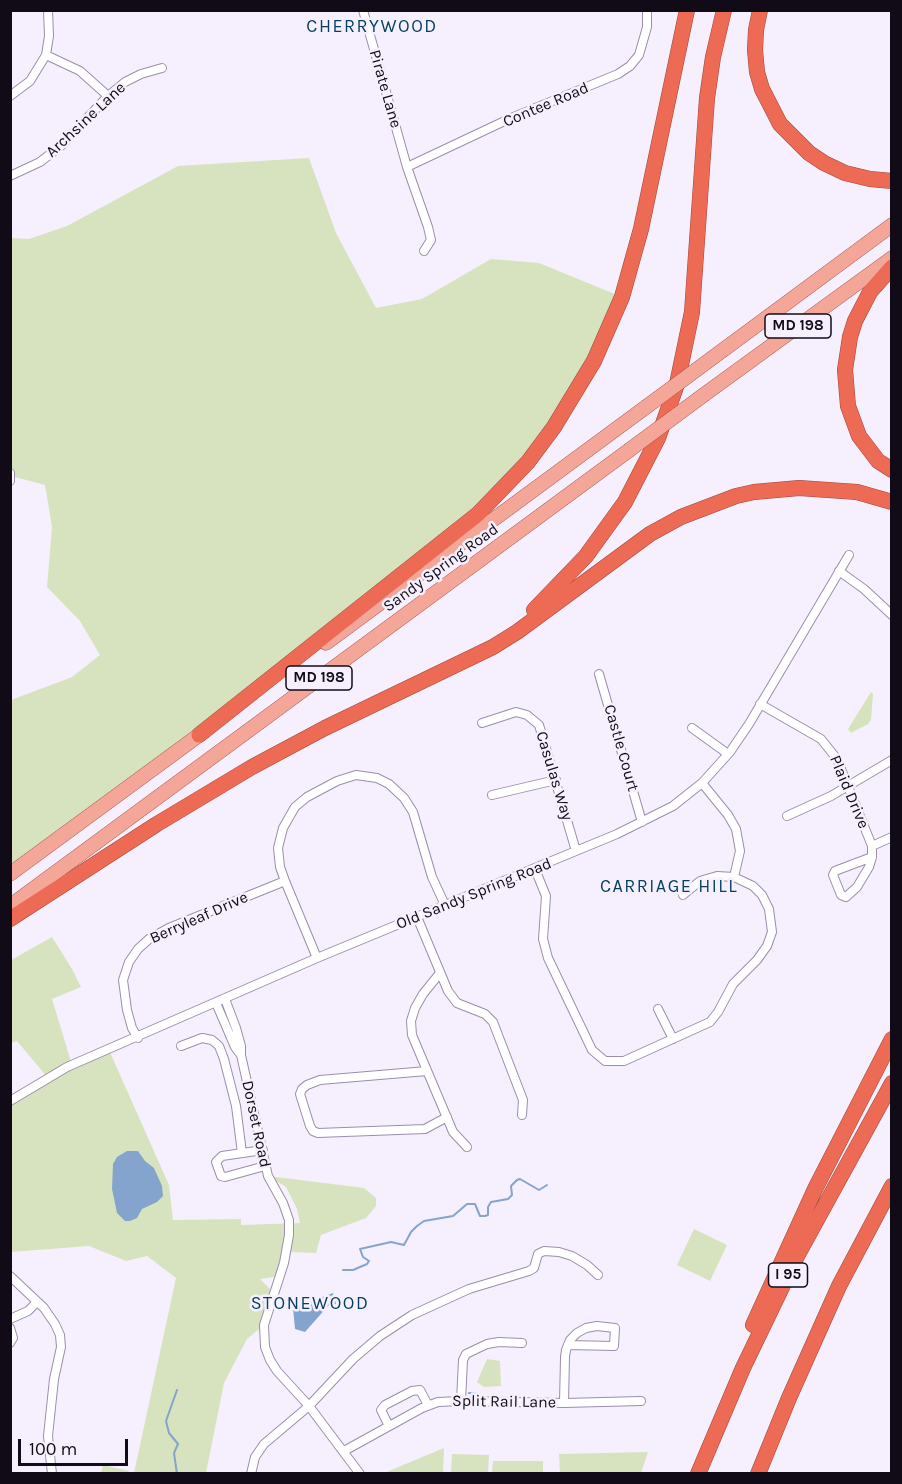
<!DOCTYPE html>
<html>
<head>
<meta charset="utf-8">
<style>
	body { margin:0 }
	#map { position:relative; width:902px; height:1484px; overflow:hidden; background:#f6f0fe; font-family:Karla,sans-serif }
	canvas { display:block }
	.frame { position:absolute; inset:0; border:12px solid #100b16; pointer-events:none }
	.scale { position:absolute; left:18px; top:1439px; width:110px; height:27px; box-sizing:border-box; border:3px solid #100b16; border-top:0; padding-left:8px; font-size:18px; line-height:21px; white-space:nowrap; color:#100b16; -webkit-text-stroke:4px #f6f0fe; paint-order:stroke }
</style>
</head>
<body>
<div id="map">
<canvas width="902" height="1484"></canvas>
<div class="frame"></div>
<div class="scale">100 m</div>
</div>
<script>
const g = document.querySelector('canvas').getContext('2d');
g.lineJoin = 'round';
function fillPath(path, color) {
  g.fillStyle = color;
  g.fill(path, 'evenodd');
}
function shape(rows) {
  const path = new Path2D();
  for (const r of rows) {
    path.moveTo(r[0], r[1]);
    for (let i = 2; i < r.length; i += 2) path.lineTo(r[i], r[i + 1]);
  }
  return path;
}
function stroke(path, color, width, dash) {
  g.strokeStyle = color;
  g.lineWidth = width;
  g.lineCap = dash ? 'butt' : 'round';
  g.setLineDash(dash || []);
  g.stroke(path);
}
function write(font, color, halo, rows, align = 'center') {
  g.font = font + ' Karla,sans-serif';
  g.lineWidth = 5;
  g.setLineDash([]);
  g.textBaseline = 'middle';
  g.strokeStyle = halo;
  g.fillStyle = color;
  for (const [text, x, y, turn = 0] of rows) {
    g.save();
    g.translate(x, y);
    g.rotate((+turn || 0) * Math.PI / 180);
    g.textAlign = isNaN(turn) ? turn : align;
    if (halo) g.strokeText(text, 0, 0);
    g.fillText(text, 0, 0);
    g.restore();
  }
}
fillPath(shape([
	[309,158,336,233,376,308,422,299,491,259,539,263,622,297,594,361,502,490,11,874,11,700,72,677,100,655,80,621,47,587,52,527,45,485,11,476,11,238,29,239,67,226,178,166],
	[871,692,873,694,871,720,868,724,851,733,848,729],
	[52,937,72,969,81,987,52,999,72,1065,109,1050,169,1185,173,1220,241,1219,241,1225,300,1223,297,1209,286,1187,268,1176,364,1188,376,1198,376,1206,366,1218,321,1235,316,1253,287,1252,281,1276,260,1279,275,1294,264,1325,247,1339,224,1383,206,1473,134,1473,176,1278,147,1256,126,1261,89,1246,11,1252,11,1101,48,1078,17,1041,11,1043,11,960],
	[694,1229,727,1245,710,1281,677,1265],
	[487,1359,500,1361,501,1386,484,1387,477,1382],
	[444,1448,443,1473,384,1473],
	[648,1452,641,1473,560,1473,559,1454],
	[452,1454,489,1455,488,1473,451,1473],
	[493,1461,543,1461,543,1473,492,1473],
	[103,1465,129,1471,128,1473,101,1473]
]), '#d7e3be');
fillPath(shape([
	[127,1151,138,1151,145,1161,154,1168,162,1186,163,1196,157,1202,142,1209,137,1218,130,1221,125,1221,117,1213,112,1189,113,1164,117,1157],
	[333,1293,336,1304,328,1306,305,1332,295,1329,293,1308]
]), '#84a4cd');
stroke(shape([
	[343,1270,353,1270,367,1264,369,1261,363,1257,360,1249,391,1242,404,1245,411,1232,417,1226,424,1221,453,1216,467,1204,475,1204,480,1216,485,1216,488,1215,488,1207,491,1202,508,1199,512,1195,511,1186,517,1180,520,1179,539,1190,547,1185],
	[177,1390,166,1421,169,1433,178,1444,174,1453,177,1474],
	[469,1393,477,1394]
]), '#84a4cd', 2);
const minor = shape([
	[363,10,407,167,428,227,431,240,424,251],
	[46,55,80,71,108,96],
	[10,96,30,81,46,55,49,36,48,10],
	[407,167,511,118,618,74,630,66,639,55,647,27,647,10],
	[10,176,40,162,62,145,108,96,125,82,141,74,162,68],
	[10,473,10,481],
	[839,571,864,589,892,615],
	[599,674,642,822],
	[760,704,821,739,837,759,872,846,872,857,869,867,857,887,846,897,841,895,833,875,835,871,872,857],
	[482,723,516,712,527,715,539,725,576,851],
	[692,728,728,754],
	[702,783,728,815,736,829,740,851,734,877],
	[492,795,556,780],
	[787,816,831,796,892,760],
	[872,846,892,837],
	[535,869,546,896,543,939,548,958,592,1050,605,1061,624,1061,710,1022,718,1012,733,984,757,960,767,946,772,932,769,909,762,895,753,886,734,877,717,876,700,881,683,895],
	[417,917,448,991,457,1003,485,1014,493,1022,523,1100,522,1115],
	[317,958,285,881,280,867,278,848,283,828,295,807,307,797,337,781,356,775,377,778,389,784,404,798,413,812,432,877,445,905],
	[440,973,423,994,415,1008,411,1021,412,1035,453,1132,467,1147],
	[225,999,236,1028,241,1046,241,1055],
	[216,1003,235,1047,241,1055,268,1176,283,1203,289,1220,289,1235,284,1263,264,1325,265,1347,270,1360,277,1371,309,1406,360,1474],
	[658,1009,673,1039],
	[138,1038,132,1028,127,1010,123,980,129,962,138,949,149,939,169,928,285,881],
	[181,1046,202,1038,212,1040,219,1046,224,1059,236,1106,242,1153],
	[427,1071,320,1080,307,1085,302,1089,300,1094,310,1126,313,1131,318,1133,425,1129,447,1117],
	[10,1101,67,1067,317,958,617,834,673,806,702,783,730,752,749,724,849,555],
	[263,1150,222,1156,216,1162,221,1176,225,1177,265,1166],
	[10,1276,44,1308,55,1324,60,1335,61,1347,54,1379,48,1436,52,1474],
	[10,1319,28,1311,37,1302],
	[10,1328,13,1338,10,1343],
	[461,1401,463,1360,466,1354,487,1344,499,1342,522,1343],
	[564,1403,565,1357,566,1350,570,1340,577,1333,586,1328,597,1326,615,1328,614,1346,568,1345],
	[389,1426,381,1410,385,1405,412,1391,420,1390,428,1405],
	[344,1451,422,1408,438,1402,461,1401,564,1403,641,1401],
	[251,1474,255,1457,264,1444,309,1406,353,1359,380,1336,412,1315,469,1289,529,1271,534,1268,538,1254,544,1251,559,1252,572,1256,587,1265,598,1275]
]);
const primary = shape([
	[715,356,892,225],
	[705,394,892,258],
	[326,643,646,407],
	[10,874,206,730],
	[10,906,628,451]
]);
const motorway = shape([
	[760,10,756,30,755,50,757,72,762,89,780,124,809,153,824,163,845,173,870,179,892,181],
	[892,267,870,292,855,321,850,337,845,370,848,406,859,436,878,461,892,470],
	[534,610,586,556,625,502,658,438,677,384,692,312,707,98,713,57,724,10],
	[199,735,478,514,528,462,554,427,594,361,622,297,641,229,687,10],
	[10,919,157,824,252,767,325,728,493,647,517,632,650,534,681,517,736,496,754,492,799,488,857,492,892,502],
	[753,1325,815,1189,892,1039],
	[698,1474,743,1368,796,1258,892,1083],
	[758,1474,789,1398,839,1286,892,1186]
]);
stroke(minor, '#9c8dac', 10);
stroke(primary, '#a0493e', 15);
stroke(motorway, '#a0493e', 16);
stroke(minor, '#fff', 8);
stroke(primary, '#f4a698', 14);
stroke(motorway, '#ed6a54', 15);
const primaryBridge = shape([
	[646,407,715,356],
	[628,451,705,394]
]);
stroke(primaryBridge, '#a0493e', 15, []);
stroke(primaryBridge, '#f4a698', 14);
for (const [x, y, w] of [
	[798,326,66],
	[319,678,66],
	[788,1275,39]
]) {
  const box = new Path2D();
  box.roundRect(x - w / 2, y - 12, w, 24, 4.5);
  g.fillStyle = '#f6f0fe';
  g.fill(box);
  stroke(box, '#100b16', 1.5);
}
write('bold 15px', '#100b16', null, [
	["MD 198",798,326],
	["MD 198",319,678],
	["I 95",788,1275]
]);
write('16px', '#100b16', '#f6f0fe', [
	["Pirate Lane",385,89,74],
	["Contee Road",546,105,-23],
	["Archsine Lane",86,120,-43],
	["Sandy Spring Road",441,568,-36],
	["Castle Court",621,748,74],
	["Casulas Way",554,776,73],
	["Plaid Drive",849,792,67],
	["Old Sandy Spring Road",474,894,-22],
	["Berryleaf Drive",199,918,-24],
	["Dorset Road",256,1124,78],
	["Split Rail Lane",504,1402,1]
]);
g.letterSpacing = '1.5px';
write('18px', '#054062', '#f6f0fe', [
	["CHERRYWOOD",372,27],
	["CARRIAGE HILL",669,887],
	["STONEWOOD",310,1304]
]);
g.letterSpacing = '0px';
</script>
</body>
</html>
